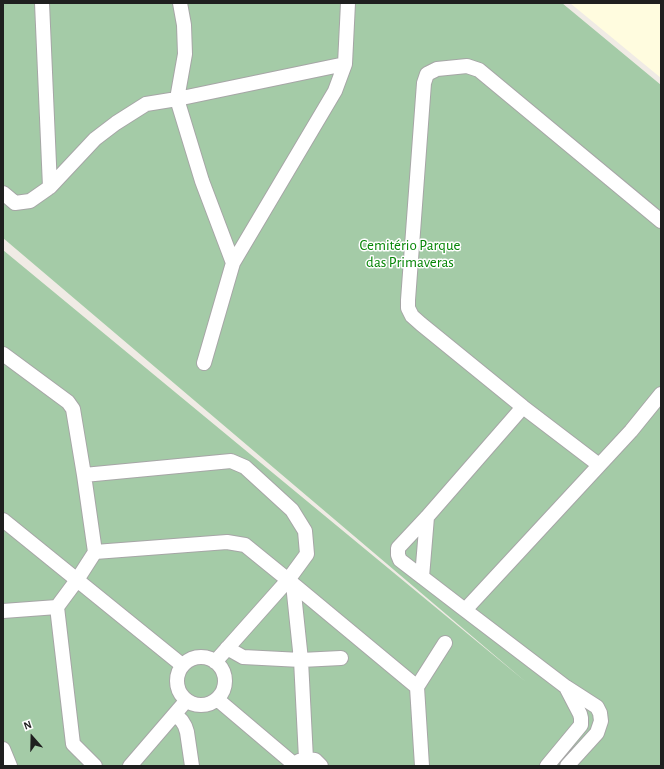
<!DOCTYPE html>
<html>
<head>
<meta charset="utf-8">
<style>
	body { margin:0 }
	#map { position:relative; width:664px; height:769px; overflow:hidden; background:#f0ebe5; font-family:"Alegreya Sans",sans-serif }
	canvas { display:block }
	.frame { position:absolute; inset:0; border:4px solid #1f1f1f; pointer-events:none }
	.north { position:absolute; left:12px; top:717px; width:40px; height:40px; -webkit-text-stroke:3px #fff; paint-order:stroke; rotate:340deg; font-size:11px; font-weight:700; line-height:16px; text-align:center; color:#1f1f1f }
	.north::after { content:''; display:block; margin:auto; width:14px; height:18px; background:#1f1f1f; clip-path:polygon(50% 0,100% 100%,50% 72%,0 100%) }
</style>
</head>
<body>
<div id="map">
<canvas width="664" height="769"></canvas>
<div class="frame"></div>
<div class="north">N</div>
</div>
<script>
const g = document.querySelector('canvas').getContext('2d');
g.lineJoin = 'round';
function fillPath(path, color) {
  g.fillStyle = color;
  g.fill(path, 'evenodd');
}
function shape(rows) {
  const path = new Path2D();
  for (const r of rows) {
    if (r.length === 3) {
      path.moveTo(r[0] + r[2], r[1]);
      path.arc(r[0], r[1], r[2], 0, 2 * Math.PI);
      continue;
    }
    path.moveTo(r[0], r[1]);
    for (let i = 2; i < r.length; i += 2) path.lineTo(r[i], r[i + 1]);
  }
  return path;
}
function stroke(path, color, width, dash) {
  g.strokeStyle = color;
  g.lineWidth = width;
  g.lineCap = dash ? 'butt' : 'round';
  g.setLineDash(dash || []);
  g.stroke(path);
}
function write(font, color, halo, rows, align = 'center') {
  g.font = font + ' "Alegreya Sans",sans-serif';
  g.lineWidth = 3;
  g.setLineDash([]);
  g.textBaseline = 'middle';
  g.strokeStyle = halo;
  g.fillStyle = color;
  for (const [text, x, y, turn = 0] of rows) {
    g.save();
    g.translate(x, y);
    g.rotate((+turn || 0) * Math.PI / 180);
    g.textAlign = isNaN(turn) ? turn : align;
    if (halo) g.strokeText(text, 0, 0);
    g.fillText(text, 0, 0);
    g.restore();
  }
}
fillPath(shape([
	[570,3,661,3,661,78]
]), '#fffcdf');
fillPath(shape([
	[3,3,562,3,661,85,661,766,3,766,3,250,526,682,3,238]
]), '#a4cba7');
const minor = shape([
	[42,3,50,187],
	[180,3,184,25,185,54,177,99,345,64],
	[3,193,15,203,30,201,50,187,95,139,116,123,146,104,177,99,202,181,233,263,204,363],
	[233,263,335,91,345,64,348,3],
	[3,354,68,402,73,409,84,475,95,552,77,580,57,607,3,611],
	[523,407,427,517,398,548,398,555,400,560,465,610,631,431,661,394],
	[599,465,523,407,421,324,412,316,408,308,408,300,424,83,427,74,437,69,467,66,479,70,661,221],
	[84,475,231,461,245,467,292,510,305,531,307,554,288,580,215,662],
	[3,520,182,665],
	[95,552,227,542,245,545,293,584,417,687],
	[422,577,427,517],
	[293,584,301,660,306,759],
	[57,607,73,744,95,766],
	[465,610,566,687,597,707,600,713,601,721,597,733,567,766],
	[227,648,243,657,301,660,341,658],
	[201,681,24],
	[217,699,295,765],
	[175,714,182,721,185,726,187,732,192,766],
	[3,749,10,766],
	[299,761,306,759,315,760,321,766],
	[130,766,186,701],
	[422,766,417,687,445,643],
	[547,766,581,725,581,718,580,714,567,689]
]);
stroke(minor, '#a6a6a6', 16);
stroke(minor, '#fff', 14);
write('15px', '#058506', '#fff', [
	["Cemitério Parque",410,245],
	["das Primaveras",410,262]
]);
</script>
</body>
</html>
